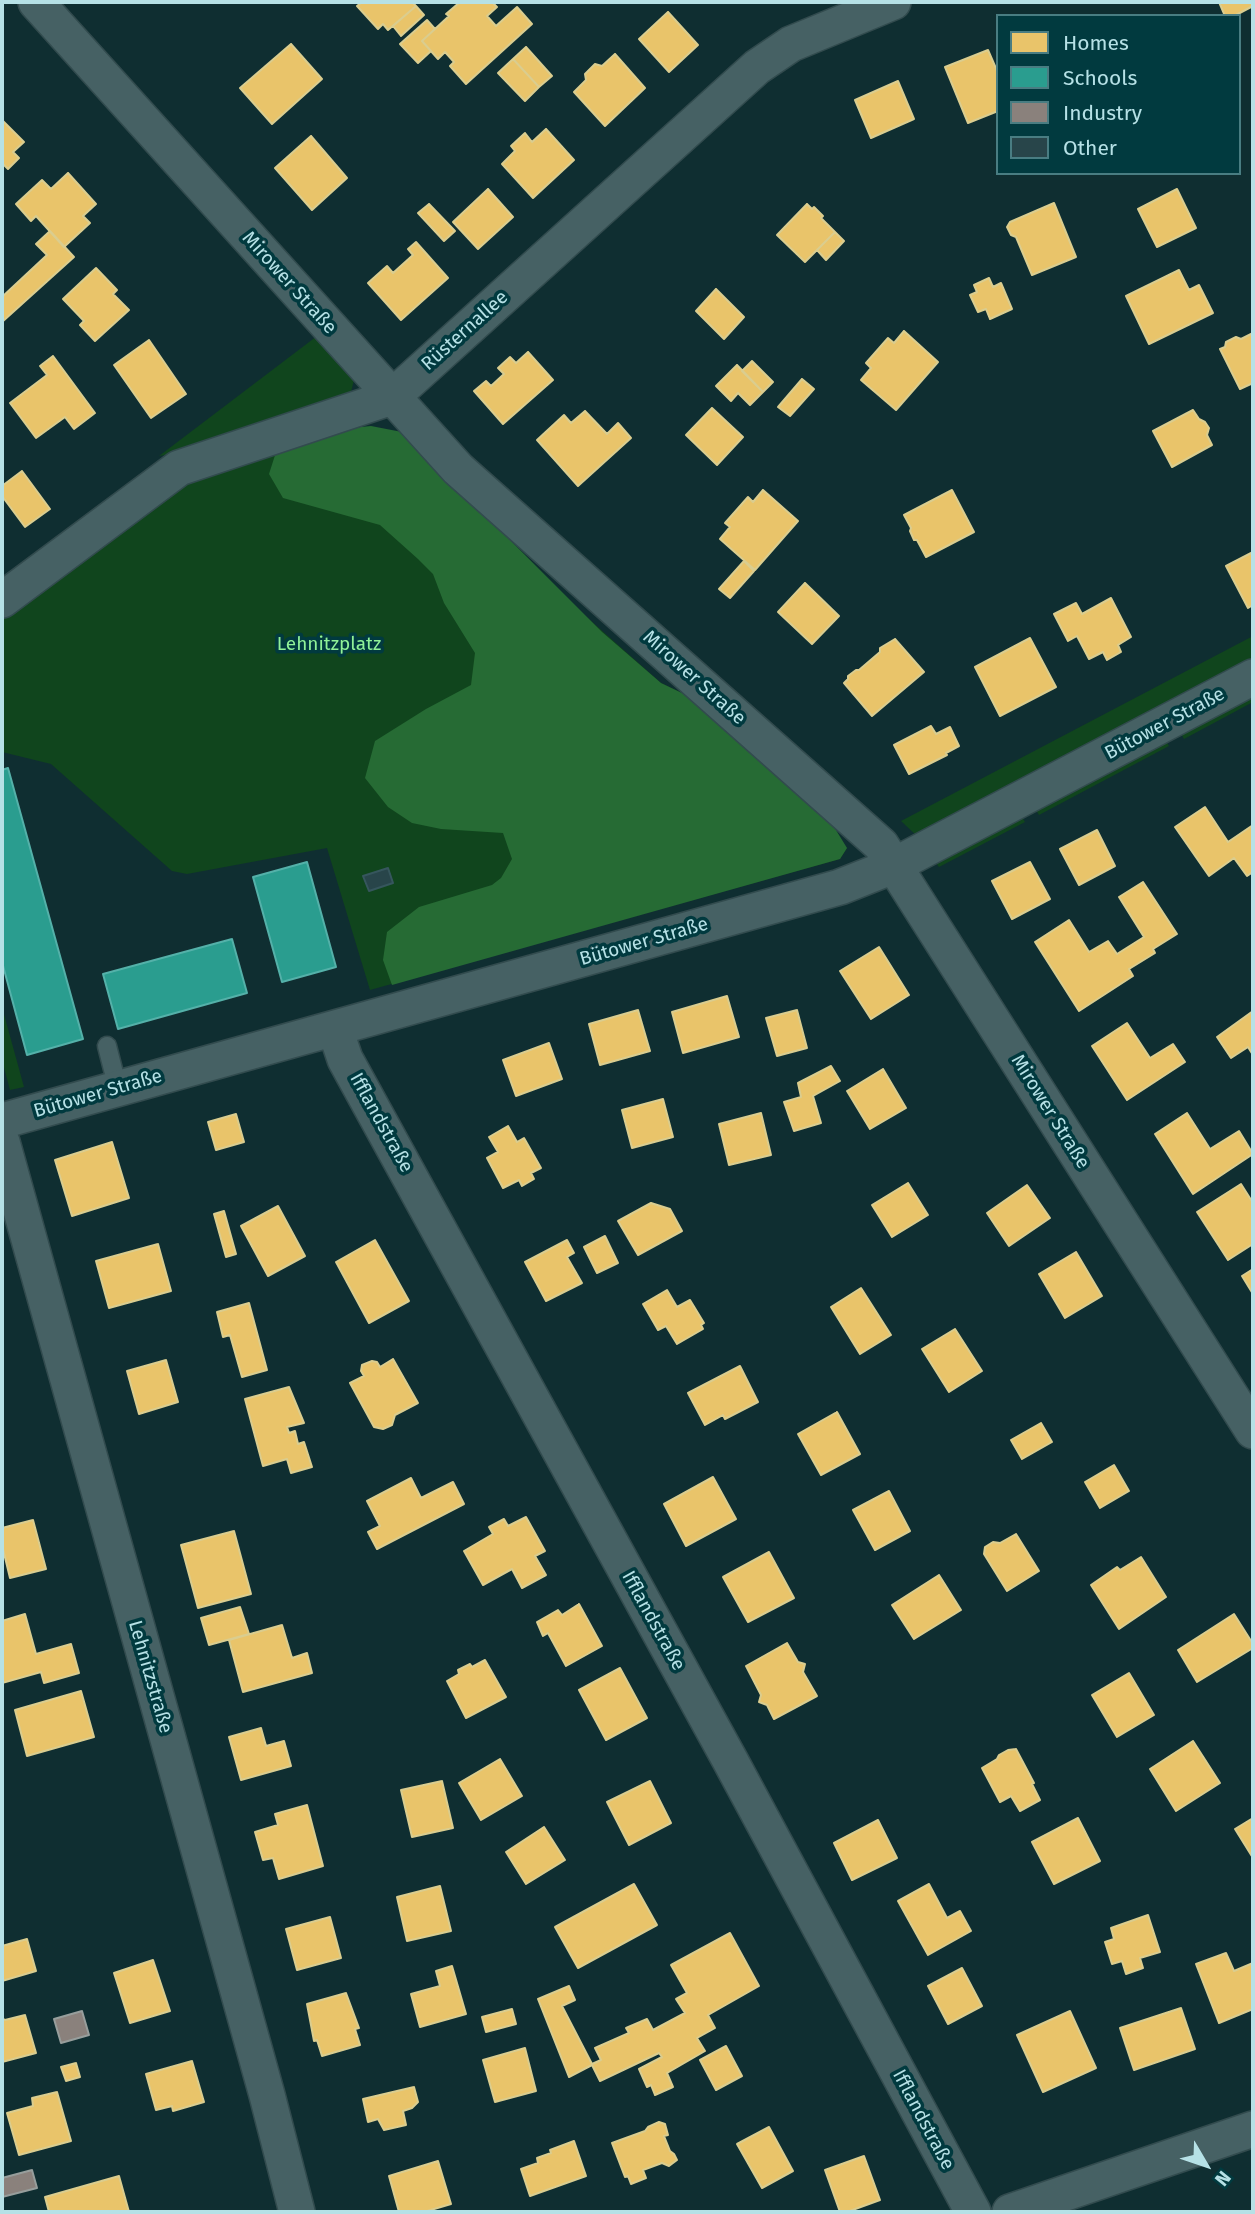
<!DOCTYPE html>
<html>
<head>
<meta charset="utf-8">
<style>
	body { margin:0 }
	#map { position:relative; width:1255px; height:2214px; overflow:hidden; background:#0f2e31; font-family:"Fira Sans",sans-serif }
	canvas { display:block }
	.frame { position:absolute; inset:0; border:4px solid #b6e1e6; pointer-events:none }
	.legend { position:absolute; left:996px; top:14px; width:245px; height:161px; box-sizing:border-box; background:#013a3f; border:2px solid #497d82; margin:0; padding:9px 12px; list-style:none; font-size:21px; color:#b6e1e6 }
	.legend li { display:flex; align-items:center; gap:14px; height:35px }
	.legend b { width:35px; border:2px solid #497d82 }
	.north { position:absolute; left:1171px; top:2130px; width:70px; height:70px; -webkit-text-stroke:5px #013a3f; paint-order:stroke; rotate:129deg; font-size:19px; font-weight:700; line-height:28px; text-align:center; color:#b6e1e6 }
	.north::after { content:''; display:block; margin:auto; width:24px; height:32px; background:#b6e1e6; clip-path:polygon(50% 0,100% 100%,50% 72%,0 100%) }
</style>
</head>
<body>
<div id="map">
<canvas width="1255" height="2214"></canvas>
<div class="frame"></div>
<ul class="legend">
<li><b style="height:19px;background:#e9c46a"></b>Homes</li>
<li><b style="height:19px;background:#2a9d8f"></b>Schools</li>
<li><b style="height:19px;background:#8a817c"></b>Industry</li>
<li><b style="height:19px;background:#28454a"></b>Other</li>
</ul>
<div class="north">N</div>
</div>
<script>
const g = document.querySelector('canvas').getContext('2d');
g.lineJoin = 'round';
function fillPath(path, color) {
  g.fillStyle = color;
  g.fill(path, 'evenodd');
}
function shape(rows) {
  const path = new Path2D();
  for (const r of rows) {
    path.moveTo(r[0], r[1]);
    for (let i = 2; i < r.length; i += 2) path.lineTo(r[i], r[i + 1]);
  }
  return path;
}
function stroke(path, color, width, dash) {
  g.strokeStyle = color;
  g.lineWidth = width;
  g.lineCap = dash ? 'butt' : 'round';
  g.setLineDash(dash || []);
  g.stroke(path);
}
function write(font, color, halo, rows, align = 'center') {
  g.font = font + ' "Fira Sans",sans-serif';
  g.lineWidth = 7;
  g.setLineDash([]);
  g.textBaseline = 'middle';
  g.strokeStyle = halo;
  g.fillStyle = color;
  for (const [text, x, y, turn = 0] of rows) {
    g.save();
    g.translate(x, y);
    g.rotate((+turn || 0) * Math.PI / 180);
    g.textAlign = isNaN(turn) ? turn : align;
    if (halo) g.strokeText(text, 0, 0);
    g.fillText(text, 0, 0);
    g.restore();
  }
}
fillPath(shape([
	[321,333,355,376,351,392,345,398,184,452,159,456],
	[371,426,661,683,684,694,847,848,840,859,370,990,327,848,187,874,172,871,51,764,2,752,2,615,186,479],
	[1253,636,1253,661,918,837,901,821],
	[1253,689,1253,702,1184,739,1178,728],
	[1163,736,1169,746,1039,815,1033,805],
	[1019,812,1025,822,939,867,933,859],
	[2,1007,24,1087,10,1090,2,1060]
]), '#10451d');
fillPath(shape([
	[371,426,402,432,602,632,661,683,684,694,828,817,847,848,840,859,392,985,383,960,387,932,419,907,492,885,501,878,512,859,503,833,441,829,412,823,388,807,365,778,375,741,426,709,471,685,475,653,444,603,433,574,418,559,380,525,283,498,269,474,277,449,340,429]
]), '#266b34');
const homes = shape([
	[362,2,412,2,416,6,388,30,383,24,378,29,357,6,362,2],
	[460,2,492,2,497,7,487,16,496,26,517,7,532,24,466,84,450,66,454,62,445,52,438,59,422,41,449,16,446,14,460,2],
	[1219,2,1251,2,1253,6,1234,16,1225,16,1219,2],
	[416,6,424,15,401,36,393,26,416,6],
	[668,12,698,45,669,72,639,39,668,12],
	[427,20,435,29,422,41,431,51,418,63,400,44,427,20],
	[291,44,322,79,272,124,240,88,291,44],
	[526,47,552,76,539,87,513,59,526,47],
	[988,50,998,73,998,111,968,123,945,67,988,50],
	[615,54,645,88,605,126,574,92,586,80,585,74,595,64,602,66,615,54],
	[513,59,539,87,525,101,498,73,513,59],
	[898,81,914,119,871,138,855,100,898,81],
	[2,120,24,142,13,152,19,158,8,169,2,163,2,120],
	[546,129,574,160,533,198,502,164,515,151,511,146,525,133,532,142,546,129],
	[311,136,347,178,312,210,275,168,311,136],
	[68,173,96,204,83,216,90,223,64,247,36,216,31,221,16,204,42,180,51,189,68,173],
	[488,189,513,217,478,249,453,222,488,189],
	[1177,189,1196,228,1157,247,1138,209,1177,189],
	[1054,203,1076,257,1032,275,1016,237,1011,235,1007,227,1010,222,1054,203],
	[429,204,455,231,444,241,418,213,429,204],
	[807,204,812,209,814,207,823,216,821,218,835,232,805,262,777,235,807,204],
	[50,231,74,257,2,322,2,297,47,255,36,244,50,231],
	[835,232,844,241,826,260,817,250,835,232],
	[416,242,448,278,401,320,368,283,387,266,393,273,413,255,408,249,416,242],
	[96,268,117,290,113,294,129,310,95,341,80,325,84,321,63,299,96,268],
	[1179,270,1189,290,1199,285,1213,313,1149,344,1126,296,1179,270],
	[989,278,993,287,1001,283,1012,309,990,319,986,309,978,312,970,295,977,292,974,285,989,278],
	[716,289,744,317,724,339,696,311,716,289],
	[904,331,938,362,896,410,861,380,871,368,866,363,888,338,894,343,904,331],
	[1253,333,1253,383,1240,389,1220,349,1225,347,1226,342,1236,337,1241,339,1253,333],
	[149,340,186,394,151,418,114,365,149,340],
	[528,352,553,380,503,424,474,391,486,381,491,386,504,374,498,368,510,357,516,363,528,352],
	[53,356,95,413,74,429,65,417,36,438,10,403,47,375,40,366,53,356],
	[752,361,773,382,763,392,742,371,752,361],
	[737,365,763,392,750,405,738,393,731,401,716,386,737,365],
	[802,379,814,389,790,416,778,407,802,379],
	[712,408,743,437,717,465,686,435,712,408],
	[1193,410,1199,419,1205,422,1209,428,1207,435,1212,445,1172,467,1153,431,1193,410],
	[585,411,607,434,618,423,631,438,578,486,537,440,564,415,571,423,585,411],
	[22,471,50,509,25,527,2,496,2,486,22,471],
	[763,490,798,521,755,570,720,539,730,527,725,523,748,497,753,502,763,490],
	[952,490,974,532,926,557,917,540,914,540,910,531,911,528,904,515,952,490],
	[1253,552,1253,605,1248,608,1226,566,1253,552],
	[744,561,754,571,730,598,719,589,744,561],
	[805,583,839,616,812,644,778,612,805,583],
	[1111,598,1131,637,1118,645,1121,652,1107,660,1103,652,1089,659,1077,636,1068,641,1054,614,1076,603,1082,614,1111,598],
	[1030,638,1056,687,1000,716,975,667,1030,638],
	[895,639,924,672,872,716,844,683,848,679,848,676,856,670,859,670,880,652,880,648,895,639],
	[931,726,936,734,950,727,959,746,946,753,947,755,909,774,894,745,931,726],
	[1205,807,1228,842,1253,825,1253,872,1247,876,1234,858,1209,876,1175,827,1205,807],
	[1097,830,1115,866,1079,885,1060,849,1097,830],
	[1030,862,1050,899,1012,919,992,881,1030,862],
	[1143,882,1177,934,1153,949,1155,953,1129,969,1133,976,1079,1011,1035,942,1069,920,1089,952,1108,941,1117,954,1144,937,1119,897,1143,882],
	[879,947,909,995,871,1019,840,971,879,947],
	[727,996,739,1037,683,1053,672,1012,727,996],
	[638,1010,650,1051,600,1065,589,1024,638,1010],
	[797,1010,807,1048,777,1056,766,1018,797,1010],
	[1253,1011,1253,1055,1248,1047,1231,1058,1217,1037,1253,1011],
	[1127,1023,1150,1058,1173,1044,1185,1062,1127,1100,1092,1046,1127,1023],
	[549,1043,562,1079,516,1096,503,1060,549,1043],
	[831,1066,840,1081,813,1096,821,1123,794,1131,784,1102,801,1097,798,1083,831,1066],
	[883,1069,906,1108,870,1129,847,1091,883,1069],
	[663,1099,673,1137,632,1148,622,1110,663,1099],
	[761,1113,771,1155,729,1165,719,1124,761,1113],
	[1187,1113,1210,1149,1239,1131,1253,1154,1193,1194,1155,1134,1187,1113],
	[236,1114,244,1142,216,1150,208,1122,236,1114],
	[508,1126,517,1142,524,1138,541,1168,531,1173,534,1179,522,1186,519,1180,503,1188,487,1158,498,1152,489,1137,508,1126],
	[112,1142,129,1198,72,1216,55,1160,112,1142],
	[908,1183,928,1215,892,1237,872,1205,908,1183],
	[1241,1184,1253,1203,1253,1244,1228,1260,1197,1212,1241,1184],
	[1027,1185,1050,1218,1009,1246,987,1213,1027,1185],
	[651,1203,670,1209,682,1231,638,1255,618,1221,651,1203],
	[278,1206,305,1256,268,1276,241,1226,278,1206],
	[224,1211,236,1254,226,1257,214,1214,224,1211],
	[605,1236,618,1263,597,1273,584,1247,605,1236],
	[375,1240,409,1301,369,1323,336,1262,375,1240],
	[567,1240,574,1253,567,1257,582,1283,546,1301,525,1262,567,1240],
	[158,1244,171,1291,109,1308,96,1261,158,1244],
	[1076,1252,1102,1296,1065,1318,1039,1274,1076,1252],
	[1253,1269,1253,1294,1242,1276,1253,1269],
	[861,1288,891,1335,860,1354,831,1307,861,1288],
	[667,1290,677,1307,690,1300,704,1323,701,1325,703,1329,677,1344,666,1326,658,1330,643,1304,667,1290],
	[249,1303,267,1370,242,1377,230,1335,223,1337,217,1312,249,1303],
	[955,1329,982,1371,949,1392,922,1349,955,1329],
	[393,1359,418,1403,395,1415,392,1425,383,1429,374,1427,350,1383,364,1376,361,1371,362,1365,372,1361,377,1362,380,1367,393,1359],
	[166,1360,178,1402,139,1414,127,1371,166,1360],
	[740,1366,758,1402,725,1419,723,1415,705,1425,688,1393,740,1366],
	[289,1387,304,1423,287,1427,289,1433,295,1431,298,1444,304,1442,312,1467,291,1473,287,1459,263,1466,245,1399,289,1387],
	[837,1412,860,1454,821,1475,798,1434,837,1412],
	[1041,1423,1052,1442,1022,1459,1011,1440,1041,1423],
	[1114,1465,1129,1491,1100,1508,1085,1482,1114,1465],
	[713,1477,736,1519,686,1546,664,1504,713,1477],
	[411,1478,421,1498,453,1482,464,1504,377,1549,368,1532,380,1526,367,1501,411,1478],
	[889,1491,910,1531,875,1550,853,1510,889,1491],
	[526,1517,545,1551,535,1556,546,1575,522,1588,512,1569,483,1585,464,1551,493,1534,489,1527,504,1519,508,1526,526,1517],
	[33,1520,46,1569,10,1578,2,1545,2,1528,33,1520],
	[234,1531,251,1594,198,1608,181,1545,234,1531],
	[1016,1534,1039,1571,1007,1591,984,1554,985,1547,993,1542,1000,1543,1016,1534],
	[769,1552,794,1598,748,1622,723,1577,769,1552],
	[1141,1557,1166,1597,1119,1629,1091,1585,1117,1567,1120,1570,1141,1557],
	[939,1575,961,1610,914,1639,892,1605,939,1575],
	[579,1604,602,1646,566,1666,548,1633,543,1636,537,1622,558,1610,562,1615,579,1604],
	[240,1607,249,1634,209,1645,201,1618,240,1607],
	[25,1614,36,1654,71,1644,79,1673,44,1683,41,1672,2,1683,2,1621,25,1614],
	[1234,1614,1253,1644,1253,1648,1197,1682,1178,1650,1234,1614],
	[282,1625,292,1658,307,1653,312,1673,243,1692,229,1640,282,1625],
	[787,1643,798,1662,805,1664,803,1672,817,1696,774,1719,767,1705,759,1702,761,1695,746,1666,787,1643],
	[485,1660,506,1697,466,1718,447,1681,459,1674,458,1670,470,1664,472,1667,485,1660],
	[620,1668,647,1718,606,1740,579,1690,620,1668],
	[1129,1673,1154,1715,1117,1737,1092,1695,1129,1673],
	[81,1691,94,1737,27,1756,15,1710,81,1691],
	[261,1728,266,1746,284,1741,291,1766,241,1780,229,1737,261,1728],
	[1193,1741,1220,1783,1176,1811,1150,1769,1193,1741],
	[1016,1749,1034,1783,1032,1784,1040,1800,1020,1811,1011,1796,1000,1802,982,1768,997,1759,999,1755,1008,1750,1016,1749],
	[500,1759,522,1796,481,1820,459,1783,500,1759],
	[442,1781,453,1828,412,1837,401,1790,442,1781],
	[650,1781,671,1823,629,1845,607,1802,650,1781],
	[307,1805,323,1866,279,1879,273,1858,263,1860,255,1832,278,1825,275,1814,307,1805],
	[1078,1818,1100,1861,1054,1884,1032,1842,1078,1818],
	[1253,1818,1253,1858,1235,1829,1253,1818],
	[878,1820,897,1858,852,1880,834,1843,878,1820],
	[544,1827,565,1860,526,1884,506,1852,544,1827],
	[634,1884,657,1925,578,1968,555,1927,634,1884],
	[929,1884,947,1918,960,1911,971,1931,928,1955,898,1901,929,1884],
	[440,1886,451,1931,407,1941,397,1897,440,1886],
	[1148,1915,1160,1952,1140,1958,1143,1968,1126,1974,1122,1961,1112,1964,1105,1942,1114,1939,1111,1928,1148,1915],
	[330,1917,341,1958,297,1970,286,1929,330,1917],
	[730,1933,759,1986,708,2015,715,2028,697,2038,705,2051,667,2073,673,2087,655,2095,651,2085,647,2087,639,2069,662,2057,659,2053,600,2081,592,2065,569,2077,538,1999,569,1986,575,2000,562,2006,592,2064,601,2060,595,2048,629,2033,626,2028,647,2019,653,2030,685,2013,676,1999,687,1993,671,1965,730,1933],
	[27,1939,36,1971,2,1981,2,1946,27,1939],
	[1226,1953,1234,1971,1253,1963,1253,2009,1219,2023,1196,1964,1226,1953],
	[153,1960,170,2011,130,2023,114,1973,153,1960],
	[452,1966,466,2014,420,2027,411,1994,440,1986,436,1971,452,1966],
	[962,1968,982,2006,948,2024,928,1986,962,1968],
	[346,1993,359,2028,355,2029,360,2045,322,2056,317,2040,314,2041,307,2004,346,1993],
	[1181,2008,1195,2049,1134,2070,1120,2028,1181,2008],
	[512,2009,516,2024,486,2032,482,2017,512,2009],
	[1070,2011,1096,2068,1043,2092,1017,2035,1070,2011],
	[25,2015,36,2053,2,2062,2,2018,5,2020,25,2015],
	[726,2046,742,2076,716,2090,700,2060,726,2046],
	[525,2048,536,2091,495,2102,483,2060,525,2048],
	[192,2061,204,2102,173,2111,172,2106,156,2110,146,2074,192,2061],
	[76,2063,80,2077,66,2081,61,2067,76,2063],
	[414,2087,418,2102,412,2108,403,2111,406,2125,384,2130,378,2119,368,2122,363,2099,414,2087],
	[57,2092,71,2141,19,2155,7,2113,33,2106,32,2098,57,2092],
	[659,2122,665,2124,668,2135,664,2136,670,2151,674,2154,677,2160,669,2166,662,2163,643,2170,646,2178,631,2184,628,2176,625,2177,612,2143,645,2131,648,2127,659,2122],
	[769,2127,793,2171,762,2188,737,2144,769,2127],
	[574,2141,586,2176,530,2196,521,2169,538,2163,537,2158,551,2153,550,2150,574,2141],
	[864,2156,880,2200,847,2212,840,2212,825,2170,864,2156],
	[438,2161,451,2204,424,2212,399,2212,389,2176,438,2161],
	[119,2176,129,2212,49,2212,45,2197,119,2176]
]);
fillPath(homes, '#e9c46a');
stroke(homes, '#dacd8f', 2);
const schools = shape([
	[8,768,83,1039,27,1055,2,962,2,770,8,768],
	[307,862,336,967,282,982,253,877,307,862],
	[232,939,247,993,118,1029,103,974,232,939]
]);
fillPath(schools, '#2a9d8f');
stroke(schools, '#54b1a9', 2);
const industry = shape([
	[82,2011,89,2035,61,2043,54,2019,82,2011],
	[32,2170,37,2188,2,2197,2,2178,32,2170]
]);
fillPath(industry, '#8a817c');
stroke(industry, '#979e9c', 2);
const building = shape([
	[388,868,393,883,369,891,363,876,388,868]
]);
fillPath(building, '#28454a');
stroke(building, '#36565d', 2);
const service = shape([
	[107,1046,118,1089]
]);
const minor = shape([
	[36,2,458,469,881,845,1253,1431],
	[2,600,179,468,392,397,757,67,791,44,893,2],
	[335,1029,345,1059,731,1762,973,2212],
	[2,1121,840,887,893,866,1253,677],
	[2,1142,267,2095,297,2212],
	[1010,2212,1253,2129]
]);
stroke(service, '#324b4e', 21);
stroke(minor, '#324b4e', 38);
stroke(service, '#466164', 18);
stroke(minor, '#466164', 35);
write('19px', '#b6e1e6', '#013a3f', [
	["Mirower Straße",289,283,48],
	["Rüsternallee",465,331,-42],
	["Mirower Straße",694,678,42],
	["Bütower Straße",1165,724,-28],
	["Bütower Straße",644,942,-16],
	["Bütower Straße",98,1094,-16],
	["Mirower Straße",1050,1112,58],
	["Ifflandstraße",381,1123,61],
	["Ifflandstraße",653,1621,61],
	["Lehnitzstraße",150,1677,74],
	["Ifflandstraße",923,2120,62]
]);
write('19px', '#90f198', '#013a3f', [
	["Lehnitzplatz",329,645]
]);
</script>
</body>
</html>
